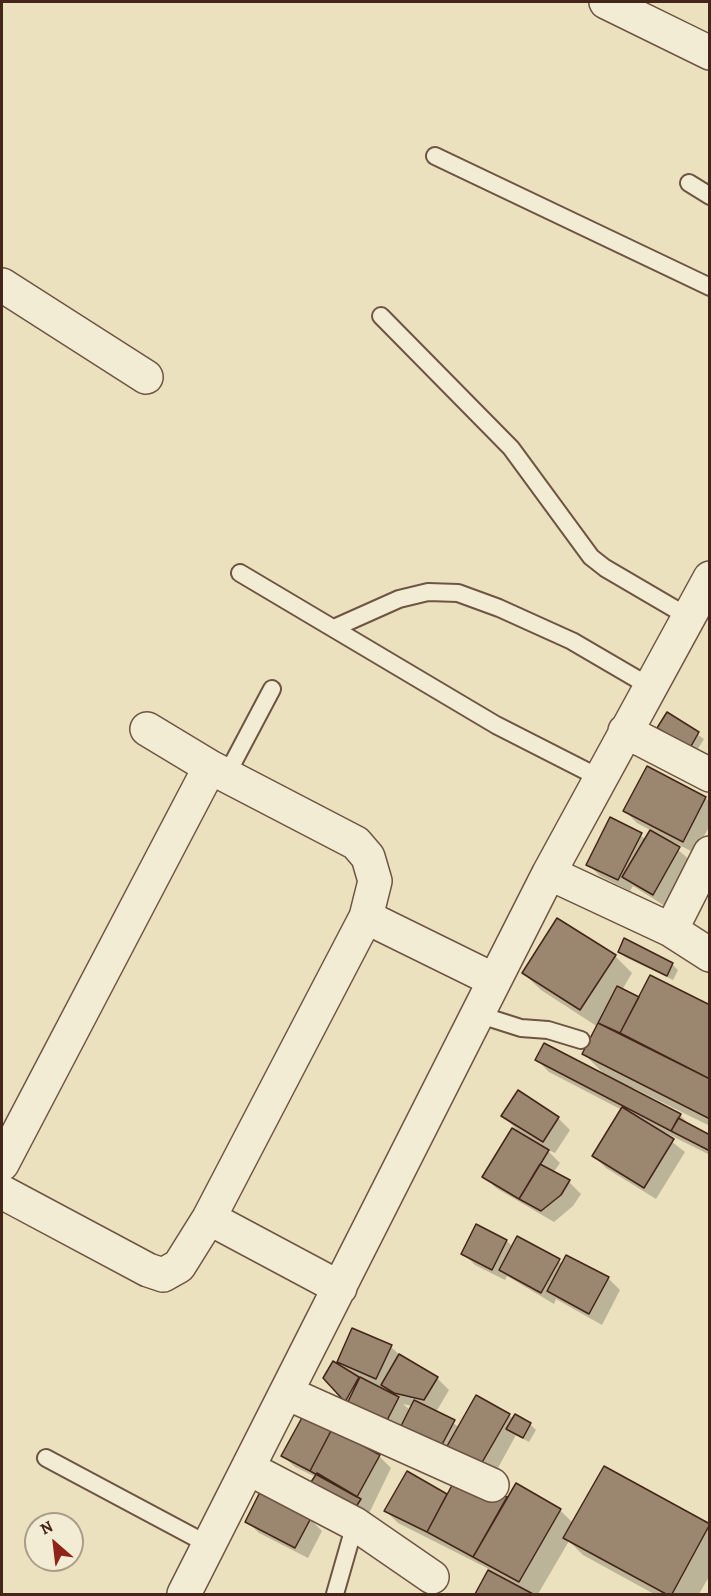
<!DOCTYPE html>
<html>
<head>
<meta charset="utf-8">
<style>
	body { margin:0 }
	#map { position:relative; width:711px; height:1596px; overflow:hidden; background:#ece1be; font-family:Alegreya,serif }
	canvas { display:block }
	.frame { position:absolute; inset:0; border:3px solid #442519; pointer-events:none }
	.north { position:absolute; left:24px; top:1512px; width:60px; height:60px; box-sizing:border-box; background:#f3ecd5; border:2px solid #ad9c8a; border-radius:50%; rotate:332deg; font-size:16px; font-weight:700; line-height:24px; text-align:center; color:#442519 }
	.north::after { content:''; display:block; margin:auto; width:21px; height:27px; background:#8f2418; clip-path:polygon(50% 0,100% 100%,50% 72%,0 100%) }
</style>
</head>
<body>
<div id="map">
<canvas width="711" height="1596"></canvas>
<div class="frame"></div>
<div class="north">N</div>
</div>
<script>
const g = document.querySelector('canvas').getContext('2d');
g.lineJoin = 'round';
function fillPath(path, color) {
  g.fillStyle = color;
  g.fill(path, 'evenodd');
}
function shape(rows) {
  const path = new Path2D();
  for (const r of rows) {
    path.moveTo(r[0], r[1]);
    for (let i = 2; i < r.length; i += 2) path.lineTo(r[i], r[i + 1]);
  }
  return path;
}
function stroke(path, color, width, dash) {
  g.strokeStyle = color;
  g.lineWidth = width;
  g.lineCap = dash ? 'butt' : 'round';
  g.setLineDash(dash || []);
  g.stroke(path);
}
fillPath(shape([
	[667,714,704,739,696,752,659,728],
	[705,798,710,802,710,825,695,853,671,841,670,843,691,861,665,906,633,886,630,891,600,876,588,864,611,819,646,839,652,831,637,823,625,811],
	[620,951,672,964,678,970,673,980,625,957],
	[615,956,632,973,622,990,639,999,710,1007,710,1126,633,1088,632,1090,680,1115,692,1127,710,1136,710,1155,664,1132,662,1134,685,1152,656,1199,606,1168,594,1156,622,1110,549,1072,537,1060,606,1076,584,1054,598,1027,541,990,523,973],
	[503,1116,558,1118,570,1130,555,1153,546,1149,560,1163,553,1173,569,1182,581,1194,573,1206,554,1222,496,1188,484,1176,520,1133],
	[477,1226,507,1241,513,1247,608,1278,620,1290,602,1325,556,1299,554,1304,507,1276,505,1280,475,1265,463,1253],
	[391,1347,402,1357,437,1378,449,1390,436,1412,459,1427,509,1415,513,1419,530,1424,536,1430,529,1442,516,1435,493,1477,348,1404,325,1378,347,1370,339,1362],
	[403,1404,412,1406,410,1410],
	[283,1456,379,1456,391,1468,362,1528,316,1477,295,1467],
	[604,1468,710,1525,710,1575,699,1594,654,1594,583,1555,569,1541,538,1594,476,1594,489,1571,487,1568,398,1523,386,1511,407,1473,447,1496,459,1476,508,1500,560,1510,573,1523],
	[310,1519,322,1531,308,1558,259,1533,247,1521]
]), '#0003');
const building = shape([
	[667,712,699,732,690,748,657,728,667,712],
	[647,766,706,797,683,842,623,811,647,766],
	[610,817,642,833,618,880,586,865,610,817],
	[650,830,680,847,653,895,622,877,650,830],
	[557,918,616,955,580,1010,522,973,557,918],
	[624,938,673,963,667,976,618,952,624,938],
	[650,975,710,1005,710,1079,620,1033,650,975],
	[617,986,639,997,620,1033,598,1023,617,986],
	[598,1023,710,1079,710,1119,582,1054,598,1023],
	[544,1043,681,1114,671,1131,535,1060,544,1043],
	[518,1090,559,1117,543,1142,501,1116,518,1090],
	[622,1107,674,1139,644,1188,592,1156,622,1107],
	[678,1118,710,1135,710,1151,671,1131,678,1118],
	[512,1128,549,1150,519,1199,482,1177,512,1128],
	[540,1164,570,1180,561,1195,541,1211,519,1199,540,1164],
	[476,1224,507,1240,492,1270,461,1254,476,1224],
	[517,1236,560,1259,541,1293,499,1270,517,1236],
	[566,1255,609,1277,589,1314,547,1291,566,1255],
	[352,1328,392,1345,376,1379,337,1362,352,1328],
	[399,1354,438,1377,424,1400,394,1393,381,1385,399,1354],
	[333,1361,359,1377,345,1402,323,1378,333,1361],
	[360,1377,399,1397,380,1434,342,1414,360,1377],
	[476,1395,510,1414,480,1466,446,1448,476,1395],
	[414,1400,455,1420,437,1454,397,1434,414,1400],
	[304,1414,332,1429,310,1471,281,1456,304,1414],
	[515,1414,531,1423,523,1438,506,1429,515,1414],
	[332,1429,380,1455,357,1497,310,1471,332,1429],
	[604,1466,710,1524,672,1594,666,1594,563,1538,604,1466],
	[407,1471,447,1494,427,1532,384,1511,407,1471],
	[317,1473,361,1499,349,1518,305,1491,317,1473],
	[458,1474,507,1497,473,1557,427,1532,458,1474],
	[516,1483,561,1509,519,1582,473,1557,516,1483],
	[260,1492,311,1518,295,1548,245,1522,260,1492],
	[488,1570,533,1594,475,1594,488,1570]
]);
fillPath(building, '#9b876f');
stroke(building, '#442519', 1.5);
const service = shape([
	[435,156,710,287],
	[689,183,710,196],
	[381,316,511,448,591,557,605,568,687,616],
	[240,573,496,725,600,778],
	[334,628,399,599,428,592,458,593,499,608,572,641,649,686],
	[226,776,272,689],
	[477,1014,521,1028,548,1030,581,1040],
	[46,1458,209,1545],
	[335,1594,355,1524]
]);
const minor = shape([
	[606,2,710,53],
	[2,285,146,377],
	[147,729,210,767],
	[625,731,710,775],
	[549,873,671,930,710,955],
	[366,917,494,980],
	[671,930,710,853],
	[2,1164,210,767,356,843,368,857,375,881,366,917,209,1218,179,1266,163,1275,148,1270,2,1192],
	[209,1218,340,1288],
	[287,1393,492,1485],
	[248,1468,355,1524,432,1577],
	[184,1594,549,873,710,578]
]);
stroke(service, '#6e5442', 20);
stroke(minor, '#6e5442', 36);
stroke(service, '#f3ecd5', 16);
stroke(minor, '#f3ecd5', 33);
</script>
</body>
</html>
